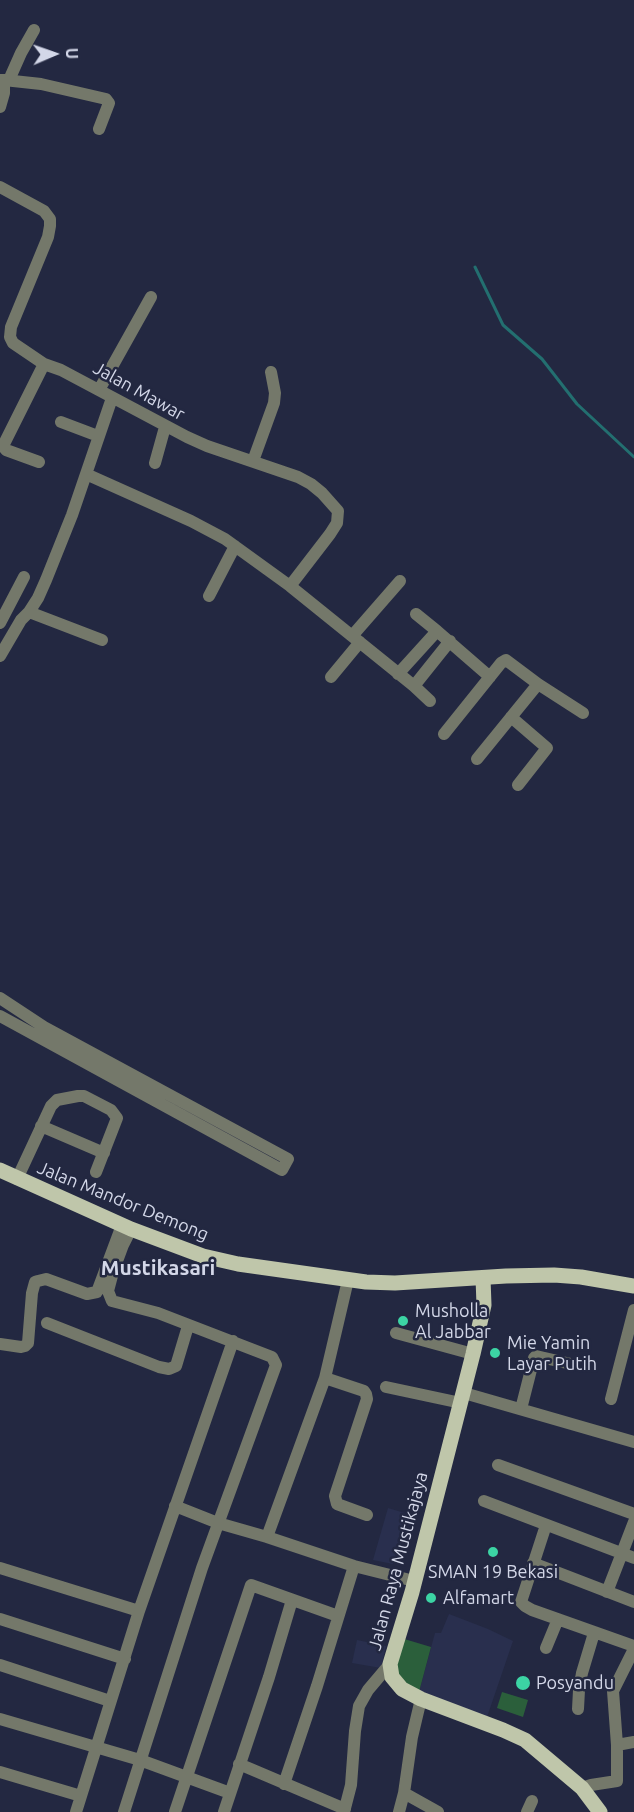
<!DOCTYPE html>
<html>
<head>
<meta charset="utf-8">
<style>
	body { margin:0 }
	#map { position:relative; width:634px; height:1812px; overflow:hidden; background:#232841; font-family:Ubuntu,sans-serif }
	canvas { display:block }
	.north { position:absolute; left:24px; top:24px; width:60px; height:60px; -webkit-text-stroke:4px #232841; paint-order:stroke; rotate:88deg; font-size:16px; font-weight:700; line-height:24px; text-align:center; color:#d3d7e8 }
	.north::after { content:''; display:block; margin:auto; width:21px; height:27px; background:#d3d7e8; clip-path:polygon(50% 0,100% 100%,50% 72%,0 100%) }
</style>
</head>
<body>
<div id="map">
<canvas width="634" height="1812"></canvas>
<div class="north">U</div>
</div>
<script>
const g = document.querySelector('canvas').getContext('2d');
g.lineJoin = 'round';
function fillPath(path, color) {
  g.fillStyle = color;
  g.fill(path, 'evenodd');
}
function shape(rows) {
  const path = new Path2D();
  for (const r of rows) {
    path.moveTo(r[0], r[1]);
    for (let i = 2; i < r.length; i += 2) path.lineTo(r[i], r[i + 1]);
  }
  return path;
}
function stroke(path, color, width, dash) {
  g.strokeStyle = color;
  g.lineWidth = width;
  g.lineCap = dash ? 'butt' : 'round';
  g.setLineDash(dash || []);
  g.stroke(path);
}
function write(font, color, halo, rows, align = 'center') {
  g.font = font + ' Ubuntu,sans-serif';
  g.lineWidth = 5;
  g.setLineDash([]);
  g.textBaseline = 'middle';
  g.strokeStyle = halo;
  g.fillStyle = color;
  for (const [text, x, y, turn = 0] of rows) {
    g.save();
    g.translate(x, y);
    g.rotate((+turn || 0) * Math.PI / 180);
    g.textAlign = isNaN(turn) ? turn : align;
    if (halo) g.strokeText(text, 0, 0);
    g.fillText(text, 0, 0);
    g.restore();
  }
}
fillPath(shape([
	[388,1508,408,1514,393,1564,373,1560],
	[449,1614,488,1629,513,1641,486,1720,419,1692,435,1633,441,1633],
	[357,1640,386,1646,381,1668,352,1663]
]), '#292f4e');
fillPath(shape([
	[401,1638,431,1647,419,1692,395,1677],
	[502,1692,528,1700,523,1717,497,1708]
]), '#2b5f3b');
stroke(shape([
	[475,267,503,325,542,359,577,404,634,457]
]), '#236f70', 3);
stroke(shape([
	[0,80,4,80,4,93,0,107],
	[4,80,41,84,106,99,109,103,99,129],
	[9,80,21,53,34,30],
	[0,187,44,211,50,219,50,226,48,237,11,327,10,337,13,343,44,364,61,370,187,437,207,446,298,477,311,484,322,493,338,511,337,523,330,534,290,586],
	[99,390,151,297],
	[61,422,98,436],
	[253,461,274,403,275,393,271,372],
	[39,462,6,450,3,446,44,364],
	[155,463,165,427],
	[86,474,191,521,225,539,290,586,414,686,450,641],
	[209,596,235,546],
	[29,612,102,640],
	[416,614,437,631],
	[0,623,24,577],
	[352,636,400,581],
	[0,656,21,620,29,612,38,598,46,580,72,515,112,398],
	[398,674,437,631,490,677],
	[331,677,360,642],
	[414,686,430,701],
	[511,717,547,748,518,785],
	[444,734,501,663,506,660,538,684,583,713],
	[477,759,538,684],
	[0,998,44,1027,288,1159,282,1170,0,1016],
	[41,1126,104,1153],
	[17,1179,51,1106,57,1100,78,1096,84,1096,111,1110,117,1118,96,1172],
	[47,1323,159,1367,169,1369,176,1366,188,1326],
	[396,1333,473,1354],
	[0,1344,21,1347,25,1346,28,1343,32,1293,35,1282,38,1281,46,1279,87,1294,97,1292,122,1225],
	[325,1378,364,1391,366,1394,367,1399,335,1496,337,1504,367,1515],
	[386,1387,461,1403],
	[464,1393,634,1442],
	[611,1399,634,1310],
	[521,1409,534,1358,536,1356,571,1364],
	[498,1465,634,1514],
	[484,1501,634,1558],
	[175,1506,218,1523,267,1537,354,1566,414,1581],
	[546,1525,521,1602,525,1606,532,1610,634,1646],
	[267,1537,325,1378,348,1280],
	[533,1563,634,1602],
	[0,1568,139,1611],
	[607,1592,634,1522],
	[0,1619,125,1659],
	[546,1648,558,1619],
	[0,1665,110,1701],
	[578,1709,579,1690,582,1673,594,1633],
	[0,1719,140,1760,230,1793],
	[617,1745,634,1742],
	[239,1764,345,1809],
	[0,1772,81,1796],
	[284,1784,317,1686,354,1566],
	[582,1788,591,1785,617,1781,617,1745,613,1691,634,1649],
	[404,1793,438,1812],
	[76,1812,139,1611,233,1341],
	[124,1812,202,1568,276,1365,272,1357,158,1313,112,1301,108,1291,113,1272,123,1245,131,1229],
	[175,1812,251,1585,338,1616],
	[224,1812,269,1677,292,1600],
	[344,1812,351,1785,355,1731,359,1706,368,1690,390,1664],
	[399,1812,404,1793,412,1737,421,1699],
	[527,1812,532,1801]
]), '#74786a', 12);
stroke(shape([
	[0,1170,131,1229,203,1256,238,1264,366,1282,395,1283,506,1276,554,1275,581,1277,634,1286],
	[483,1278,484,1305,473,1354,412,1592,390,1664,392,1677,402,1689,421,1699,503,1730,525,1740,582,1788,600,1812]
]), '#bfc6aa', 15);
for (const [x, y, r, color] of [
	[403,1321,6,"#3cd4a4"],
	[495,1353,6,"#3cd4a4"],
	[493,1552,6,"#3cd4a4"],
	[431,1598,6,"#3cd4a4"],
	[523,1683,8,"#3cd4a4"]
]) {
  const dot = new Path2D();
  dot.arc(x, y, r, 0, 2 * Math.PI);
  g.fillStyle = color;
  g.fill(dot);
  stroke(dot, '#232841', 2);
}
write('18px', '#d3d7e8', '#232841', [
	["Jalan Mawar",139,391,29],
	["Jalan Mandor Demong",123,1201,22],
	["Jalan Raya Mustikajaya",398,1561,-75]
]);
write('18px', '#d3d7e8', '#232841', [
	["Musholla",415,1311],
	["Al Jabbar",415,1332],
	["Mie Yamin",507,1343],
	["Layar Putih",507,1364],
	["SMAN 19 Bekasi",493,1572,"center"],
	["Alfamart",443,1598],
	["Posyandu",536,1683]
], 'left');
write('bold 21px', '#d3d7e8', '#232841', [
	["Mustikasari",158,1268]
]);
</script>
</body>
</html>
